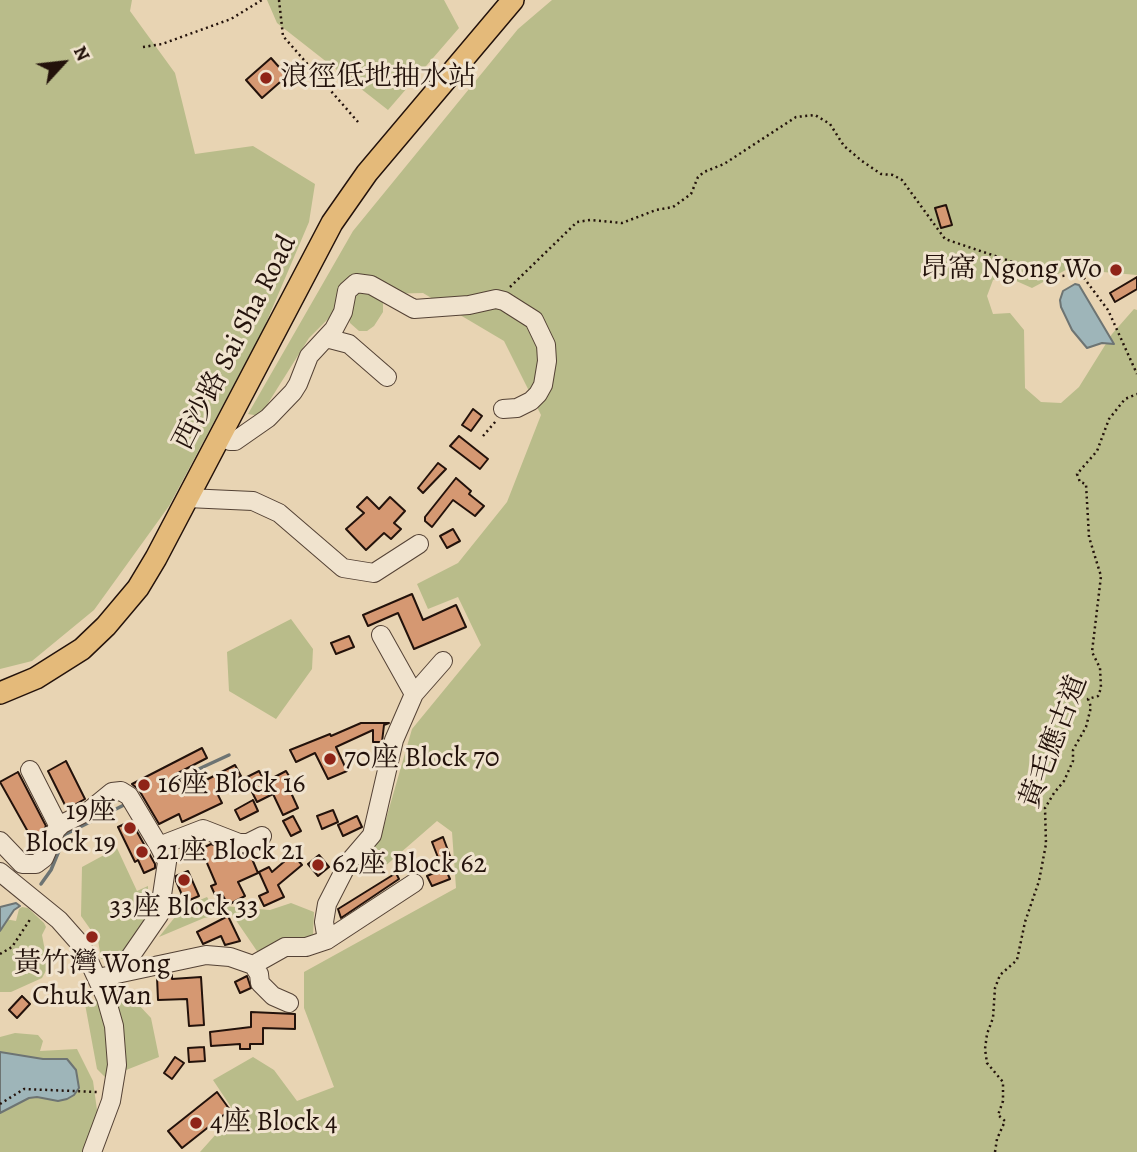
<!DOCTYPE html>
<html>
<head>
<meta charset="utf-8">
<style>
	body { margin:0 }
	#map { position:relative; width:1137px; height:1152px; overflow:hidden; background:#e8d4b3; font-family:Alegreya,serif }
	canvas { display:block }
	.north { position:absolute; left:28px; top:28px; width:70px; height:70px; -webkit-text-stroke:5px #f0e3ce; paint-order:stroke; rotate:63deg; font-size:19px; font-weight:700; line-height:28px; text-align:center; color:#23120b }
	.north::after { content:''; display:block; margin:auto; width:24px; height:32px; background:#23120b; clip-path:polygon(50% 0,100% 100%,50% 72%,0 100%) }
</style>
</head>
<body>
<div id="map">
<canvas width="1137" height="1152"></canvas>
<div class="north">N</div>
</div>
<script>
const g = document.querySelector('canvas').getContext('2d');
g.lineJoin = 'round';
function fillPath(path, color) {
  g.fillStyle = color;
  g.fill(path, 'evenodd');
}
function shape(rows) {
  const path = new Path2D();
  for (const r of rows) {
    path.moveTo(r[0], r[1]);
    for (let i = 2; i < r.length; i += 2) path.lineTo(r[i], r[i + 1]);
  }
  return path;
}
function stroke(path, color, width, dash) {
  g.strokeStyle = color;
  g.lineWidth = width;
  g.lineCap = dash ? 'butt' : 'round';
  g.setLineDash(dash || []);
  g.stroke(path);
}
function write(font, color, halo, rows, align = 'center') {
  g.font = font + ' Alegreya,"Noto Serif TC",serif';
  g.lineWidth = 6;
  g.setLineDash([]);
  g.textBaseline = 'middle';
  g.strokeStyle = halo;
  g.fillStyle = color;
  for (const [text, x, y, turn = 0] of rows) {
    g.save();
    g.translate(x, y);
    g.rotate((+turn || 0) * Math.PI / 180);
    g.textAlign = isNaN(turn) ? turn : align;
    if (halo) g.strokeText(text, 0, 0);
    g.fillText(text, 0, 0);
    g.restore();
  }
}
fillPath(shape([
	[0,0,132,0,130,11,175,73,195,154,253,146,315,184,309,222,263,330,169,506,94,610,32,661,0,669],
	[267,0,444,0,459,28,388,110,277,23],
	[552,0,1137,0,1137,275,1103,272,1077,264,1032,288,1005,276,993,280,987,296,993,314,1010,313,1024,330,1025,388,1041,402,1061,403,1079,387,1112,334,1134,309,1137,310,1137,1152,200,1152,235,1113,213,1080,253,1057,274,1070,297,1101,334,1087,304,1008,304,972,456,888,452,832,437,821,376,874,363,864,384,826,412,729,481,645,458,597,428,609,417,584,458,563,507,502,541,415,504,341,423,293,383,294,383,312,374,326,367,331,359,331,350,323,347,300,309,338,260,416,248,414,353,231,518,29],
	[291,619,313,649,312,669,276,719,229,691,227,652],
	[117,848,137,891,148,886,148,915,131,949,121,959,101,959,98,940,81,916,82,867],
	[207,897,212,905,270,910,291,903,314,912,313,937,288,941,259,954,231,913,204,918,159,937,183,907],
	[22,907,28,908,44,923,46,927,42,935,48,967,42,978,11,992,0,992,0,918,16,921,19,909],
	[123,988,151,1018,159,1057,106,1078,97,1069,85,1004],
	[15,1033,38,1035,43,1041,40,1051,77,1049,93,1081,97,1110,99,1110,82,1152,0,1152,0,1037]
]), '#b9bc8a');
const water = shape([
	[1075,284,1079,285,1114,344,1102,343,1087,348,1072,330,1061,307,1060,300,1063,291,1075,284],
	[16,903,20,906,14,910,0,931,0,907,16,903],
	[0,1052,43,1059,67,1059,76,1070,79,1088,74,1095,67,1099,58,1101,37,1097,29,1098,0,1113,0,1052]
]);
fillPath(water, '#9eb5b9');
stroke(water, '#6d7473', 2);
stroke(shape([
	[177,779,229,755],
	[41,884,51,870,66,834,126,804]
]), '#6d7473', 3.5);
const building = shape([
	[271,58,287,76,262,98,246,80,271,58],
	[946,205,952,225,941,228,935,208,946,205],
	[1137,277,1137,289,1115,302,1110,293,1137,277],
	[473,409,482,416,471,431,462,425,473,409],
	[459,436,488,459,480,469,450,446,459,436],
	[438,463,446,469,423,493,418,488,438,463],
	[456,478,471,491,469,494,484,506,475,516,453,500,432,527,425,521,425,517,456,478],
	[367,497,379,509,390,497,405,511,394,523,401,529,391,539,384,533,366,550,346,529,364,513,357,507,367,497],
	[453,529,460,541,447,548,440,536,453,529],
	[412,594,423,620,456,605,466,627,414,649,398,613,368,626,363,615,412,594],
	[349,636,354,647,336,654,331,643,349,636],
	[361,723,389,723,384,725,382,742,373,742,373,730,336,747,347,771,328,779,315,753,296,762,290,750,330,734,331,736,361,723],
	[202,748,207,758,176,774,185,791,235,765,241,776,215,789,222,803,182,822,179,814,159,824,139,790,132,784,202,748],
	[66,761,85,799,67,809,48,771,66,761],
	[259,771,265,782,286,771,292,781,287,784,298,808,283,815,273,794,257,802,245,778,259,771],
	[18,772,46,826,42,833,32,839,0,782,18,772],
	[253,800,258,811,240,820,235,810,253,800],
	[333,810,338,822,322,829,317,816,333,810],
	[293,816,301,831,291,836,283,821,293,816],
	[357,816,362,827,343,836,338,825,357,816],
	[131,821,155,864,155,868,144,873,138,860,135,862,118,827,131,821],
	[443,837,450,856,439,860,432,842,443,837],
	[211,844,216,846,222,859,235,854,250,854,258,873,238,882,245,896,228,905,222,894,216,897,211,886,216,884,201,849,211,844],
	[293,854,302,865,278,885,284,897,264,906,259,896,268,892,259,872,269,867,272,872,293,854],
	[319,855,329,867,318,876,308,864,319,855],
	[445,868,450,879,432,886,427,876,445,868],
	[188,871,199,896,185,902,176,881,176,876,188,871],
	[396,873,399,879,341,918,338,909,396,873],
	[228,916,240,941,225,945,221,936,203,944,197,932,228,916],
	[172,975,172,979,201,977,204,1025,189,1026,187,999,158,1000,157,977,172,975],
	[247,976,251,988,240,993,235,982,247,976],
	[22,996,30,1004,17,1018,9,1010,22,996],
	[251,1012,295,1014,295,1029,263,1028,263,1044,250,1044,250,1049,240,1049,240,1044,211,1046,210,1032,251,1027,251,1012],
	[204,1047,205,1061,189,1062,188,1048,204,1047],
	[175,1057,184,1063,172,1079,164,1073,175,1057],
	[217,1092,230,1110,182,1148,168,1131,217,1092]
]);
fillPath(building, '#d59872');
stroke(building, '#23120b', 2);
const minor = shape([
	[326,338,349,344,387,377],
	[220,436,230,441,235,441,268,418,293,392,298,384,309,356,334,329,343,312,347,291,356,283,371,285,414,309,469,305,496,299,504,301,534,320,546,345,547,361,543,385,538,394,531,401,517,408,503,409],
	[187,498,253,501,279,513,343,568,374,573,419,544],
	[381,635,414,694],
	[30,770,59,827],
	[0,841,22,864,36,864,44,858,56,830,62,824,90,810,112,792,121,791,129,796,159,846,167,862,159,915,119,973],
	[159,846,203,829,239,843,248,843,262,836],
	[0,872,59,920,82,946,106,998,114,1026,117,1065,111,1101,92,1152],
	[327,940,324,922,327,904,348,863,372,835,394,740,414,694,443,661],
	[253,965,259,974,260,983,273,996,289,1003],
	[98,978,206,955,230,957,253,965,285,947,306,947,327,940,414,883]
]);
const major = shape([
	[0,693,36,678,82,649,106,626,138,588,156,558,332,223,367,173,513,0]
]);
stroke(minor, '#544235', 20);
stroke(major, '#23120b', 24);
stroke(shape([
	[279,0,283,36,358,122],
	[143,47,162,44,231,19,262,0],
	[510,287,577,222,590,220,622,223,656,210,673,207,691,194,698,177,704,172,724,164,796,117,815,115,830,124,844,146,862,161,881,174,893,175,902,180,945,239,1057,277,1073,274,1084,278,1108,310,1137,374],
	[483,436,496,421],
	[0,954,12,947,31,918],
	[0,1104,24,1089,97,1092],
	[995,1152,997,1139,1005,1121,998,1115,1003,1101,1003,1082,987,1063,985,1049,987,1034,993,1018,995,988,1000,975,1017,960,1025,922,1039,881,1046,844,1045,808,1054,793,1064,781,1073,761,1073,750,1086,727,1091,707,1088,699,1098,696,1101,688,1100,668,1092,652,1101,576,1089,537,1086,484,1080,482,1077,474,1097,451,1109,419,1125,399,1137,394]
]), '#23120b', 2.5, [2, 3.5]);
stroke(minor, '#f0e3ce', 18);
stroke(major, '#e4ba7a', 21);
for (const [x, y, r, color] of [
	[266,78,7,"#8f2418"],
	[1116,270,7,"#8f2418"],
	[330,759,7,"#8f2418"],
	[144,785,7,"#8f2418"],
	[130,828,7,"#8f2418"],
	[142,852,7,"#8f2418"],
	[318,865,7,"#8f2418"],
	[184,880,7,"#8f2418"],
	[92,937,7,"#8f2418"],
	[196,1123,7,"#8f2418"]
]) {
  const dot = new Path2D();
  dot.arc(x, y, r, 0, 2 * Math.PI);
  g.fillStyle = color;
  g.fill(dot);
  stroke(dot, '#f0e3ce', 2.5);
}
write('28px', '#23120b', '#f0e3ce', [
	["浪徑低地抽水站",280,78],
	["昂窩 Ngong Wo",1102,270,"right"],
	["70座 Block 70",344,759],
	["16座 Block 16",158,785],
	["19座",116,812,"right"],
	["Block 19",116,844,"right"],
	["21座 Block 21",156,852],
	["62座 Block 62",332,865],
	["33座 Block 33",184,908,"center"],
	["黃竹灣 Wong",92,965,"center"],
	["Chuk Wan",92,997,"center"],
	["4座 Block 4",210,1123]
], 'left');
write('28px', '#23120b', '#f0e3ce', [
	["西沙路 Sai Sha Road",236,343,-63],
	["黃毛應古道",1055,742,-69]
]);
</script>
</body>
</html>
